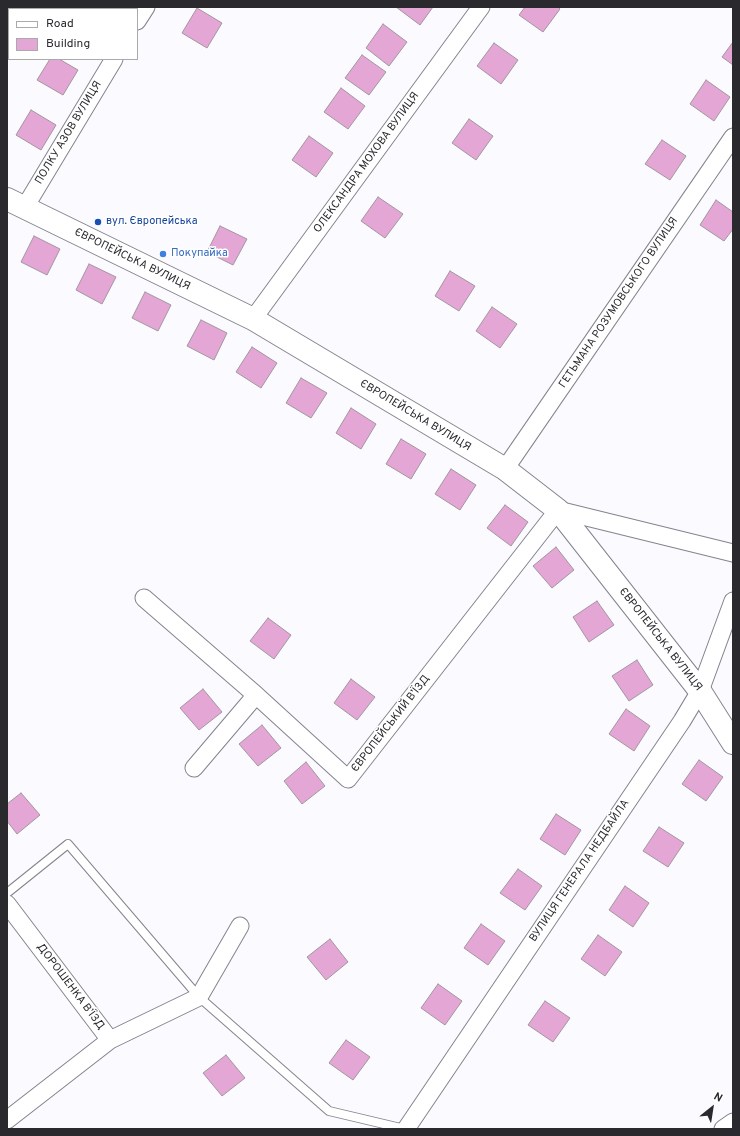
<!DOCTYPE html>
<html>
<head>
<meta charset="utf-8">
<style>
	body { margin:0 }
	#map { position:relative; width:740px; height:1136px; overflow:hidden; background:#fafaff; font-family:Overpass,sans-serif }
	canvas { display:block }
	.frame { position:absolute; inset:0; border:8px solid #2a292e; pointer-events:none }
	.legend { position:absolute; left:8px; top:8px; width:130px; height:52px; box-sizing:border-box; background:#fff; border:1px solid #aaa9ab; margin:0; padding:5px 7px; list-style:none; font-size:12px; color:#2a292e }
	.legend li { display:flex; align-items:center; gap:8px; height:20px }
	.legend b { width:20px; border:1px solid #aaa9ab }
	.north { position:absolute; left:692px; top:1088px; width:40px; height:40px; -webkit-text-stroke:3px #fff; paint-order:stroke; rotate:30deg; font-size:11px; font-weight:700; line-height:16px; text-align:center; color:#2a292e }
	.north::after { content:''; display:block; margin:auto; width:14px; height:18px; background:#2a292e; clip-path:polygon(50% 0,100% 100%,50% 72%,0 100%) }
</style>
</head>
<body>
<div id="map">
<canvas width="740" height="1136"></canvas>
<div class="frame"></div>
<ul class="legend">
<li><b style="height:5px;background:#fff"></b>Road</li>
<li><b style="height:11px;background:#e4a6d4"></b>Building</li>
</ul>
<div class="north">N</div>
</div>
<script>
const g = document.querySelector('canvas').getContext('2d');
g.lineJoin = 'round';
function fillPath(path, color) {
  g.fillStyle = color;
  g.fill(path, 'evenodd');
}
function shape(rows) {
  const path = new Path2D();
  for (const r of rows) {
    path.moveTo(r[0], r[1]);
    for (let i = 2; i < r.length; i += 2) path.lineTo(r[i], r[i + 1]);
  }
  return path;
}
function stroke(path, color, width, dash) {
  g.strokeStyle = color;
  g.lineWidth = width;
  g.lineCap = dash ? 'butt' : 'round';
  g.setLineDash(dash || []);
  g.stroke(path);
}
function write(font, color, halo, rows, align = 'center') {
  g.font = font + ' Overpass,sans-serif';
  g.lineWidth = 3;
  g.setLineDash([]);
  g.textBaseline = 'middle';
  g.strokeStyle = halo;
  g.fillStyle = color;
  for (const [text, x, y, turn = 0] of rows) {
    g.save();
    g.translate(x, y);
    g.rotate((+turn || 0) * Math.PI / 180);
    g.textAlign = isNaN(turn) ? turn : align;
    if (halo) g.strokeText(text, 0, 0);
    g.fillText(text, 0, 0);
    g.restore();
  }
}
const building = shape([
	[396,7,433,7,420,25,396,7],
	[525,7,558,7,560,9,543,32,519,15,525,7],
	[197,8,222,23,207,48,182,33,197,8],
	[383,24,407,42,389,66,366,48,383,24],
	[733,42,733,65,722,57,733,42],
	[494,43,518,60,501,84,477,66,494,43],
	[362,55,386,72,369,95,345,78,362,55],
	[50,59,59,59,78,70,63,95,37,80,50,59],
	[706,80,730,97,714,121,690,104,706,80],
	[341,88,365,106,348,129,324,112,341,88],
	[31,110,56,125,41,150,16,135,31,110],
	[469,119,493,136,476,160,452,143,469,119],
	[309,136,333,153,316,177,292,160,309,136],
	[662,140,686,156,670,180,645,164,662,140],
	[378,197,403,214,385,238,361,221,378,197],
	[716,200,733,212,733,229,724,241,700,225,716,200],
	[220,226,247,239,233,265,207,252,220,226],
	[34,236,60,249,47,275,21,262,34,236],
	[89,264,116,277,102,304,76,290,89,264],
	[450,271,475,286,459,311,435,296,450,271],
	[145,292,171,305,158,331,132,318,145,292],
	[492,307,517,324,500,348,476,331,492,307],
	[201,320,227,333,214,360,187,346,201,320],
	[252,347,277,363,261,388,236,372,252,347],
	[301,378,327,393,311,418,286,403,301,378],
	[351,408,376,424,361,449,336,433,351,408],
	[401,439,426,454,411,479,386,464,401,439],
	[451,469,476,485,460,510,435,494,451,469],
	[505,505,528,522,511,546,487,528,505,505],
	[556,547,574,570,552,588,533,566,556,547],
	[597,601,614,625,589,642,573,617,597,601],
	[268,618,291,635,274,659,250,641,268,618],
	[637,660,653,685,629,701,612,676,637,660],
	[351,679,375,697,357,720,334,703,351,679],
	[203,689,222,712,199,730,180,708,203,689],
	[626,709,650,726,634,751,609,734,626,709],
	[262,725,281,748,258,766,239,744,262,725],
	[699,760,723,777,706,801,682,784,699,760],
	[306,762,325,786,302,804,284,781,306,762],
	[21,793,40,815,17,834,7,821,7,804,21,793],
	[556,814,581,830,565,855,540,839,556,814],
	[659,827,684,843,668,867,643,851,659,827],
	[518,869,542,886,525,910,500,893,518,869],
	[625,886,649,903,633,927,609,910,625,886],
	[481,924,505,941,488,965,464,948,481,924],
	[598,935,622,952,605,976,581,959,598,935],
	[330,939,348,962,326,980,307,957,330,939],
	[438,984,462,1001,445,1025,421,1008,438,984],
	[545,1001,570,1018,553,1042,528,1025,545,1001],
	[346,1040,370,1057,353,1080,329,1063,346,1040],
	[226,1055,245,1078,222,1096,203,1073,226,1055]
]);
fillPath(building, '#e4a6d4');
stroke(building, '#a1969e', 1);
const lane = shape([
	[7,893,68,844,199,997,329,1111,405,1129]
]);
const street = shape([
	[137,21,146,7],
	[25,207,114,59],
	[253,319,481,7],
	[505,469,733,137],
	[144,598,256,695,348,779,558,510,733,553],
	[194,768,256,695],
	[7,904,110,1040,199,997,240,926],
	[7,1120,110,1040],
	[406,1129,682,721,700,691,733,601],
	[723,1129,733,1122]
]);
const secondary = shape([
	[7,199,253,319,505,469,558,510,700,691,733,743]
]);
stroke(lane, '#84848e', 10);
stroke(street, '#84848e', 19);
stroke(secondary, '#84848e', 24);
stroke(lane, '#fff', 8);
stroke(street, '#fff', 17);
stroke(secondary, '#fff', 22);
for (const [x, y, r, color] of [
	[98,222,4,"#1a4fb4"],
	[163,254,4,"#3f7fe0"]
]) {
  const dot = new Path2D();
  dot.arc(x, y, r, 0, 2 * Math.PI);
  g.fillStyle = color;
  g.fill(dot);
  stroke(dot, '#fff', 1.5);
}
write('11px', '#2a292e', '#fff', [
	["ПОЛКУ АЗОВ ВУЛИЦЯ",69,133,-59],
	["ОЛЕКСАНДРА МОХОВА ВУЛИЦЯ",367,163,-54],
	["ЄВРОПЕЙСЬКА ВУЛИЦЯ",132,260,26],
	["ГЕТЬМАНА РОЗУМОВСЬКОГО ВУЛИЦЯ",619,303,-56],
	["ЄВРОПЕЙСЬКА ВУЛИЦЯ",415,416,31],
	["ЄВРОПЕЙСЬКА ВУЛИЦЯ",660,640,52],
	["ЄВРОПЕЙСЬКИЙ В’ЇЗД",391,724,-52],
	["ВУЛИЦЯ ГЕНЕРАЛА НЕДБАЙЛА",580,871,-56],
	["ДОРОШЕНКА В’ЇЗД",70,987,53]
]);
write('11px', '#164399', '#fff', [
	["вул. Європейська",106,222]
], 'left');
write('11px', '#366cbe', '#fff', [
	["Покупайка",171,254]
], 'left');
</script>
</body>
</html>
